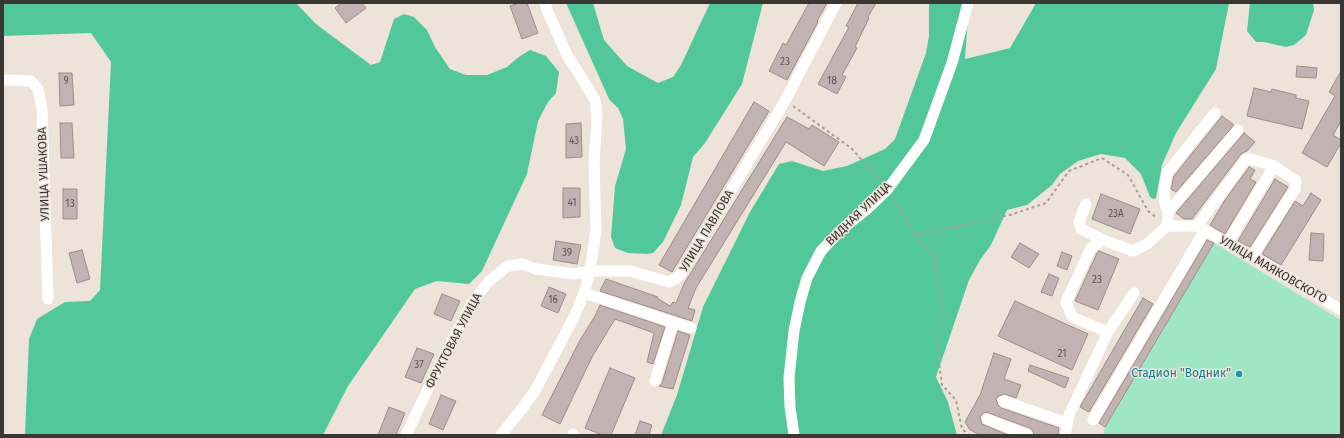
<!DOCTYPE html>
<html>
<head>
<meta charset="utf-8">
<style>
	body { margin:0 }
	#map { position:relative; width:1344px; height:438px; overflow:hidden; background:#eee3d9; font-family:"Fira Sans",sans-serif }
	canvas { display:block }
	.frame { position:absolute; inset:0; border:4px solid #3a3632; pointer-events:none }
</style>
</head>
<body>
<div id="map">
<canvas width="1344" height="438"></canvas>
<div class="frame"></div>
</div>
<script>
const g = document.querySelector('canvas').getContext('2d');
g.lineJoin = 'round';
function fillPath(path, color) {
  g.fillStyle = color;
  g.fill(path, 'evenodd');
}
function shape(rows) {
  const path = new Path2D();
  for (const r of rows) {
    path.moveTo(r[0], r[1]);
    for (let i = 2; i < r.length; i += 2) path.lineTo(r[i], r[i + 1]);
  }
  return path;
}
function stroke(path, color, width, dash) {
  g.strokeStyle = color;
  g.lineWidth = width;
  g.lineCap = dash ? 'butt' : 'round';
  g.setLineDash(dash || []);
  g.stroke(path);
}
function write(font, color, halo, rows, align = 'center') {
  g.font = font + ' "Fira Sans",sans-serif';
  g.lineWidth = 3;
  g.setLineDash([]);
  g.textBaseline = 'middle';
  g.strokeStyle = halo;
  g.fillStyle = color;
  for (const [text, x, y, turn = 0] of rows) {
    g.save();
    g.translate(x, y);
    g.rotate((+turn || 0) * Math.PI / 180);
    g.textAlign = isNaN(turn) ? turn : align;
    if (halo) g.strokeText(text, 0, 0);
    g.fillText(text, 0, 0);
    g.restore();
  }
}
fillPath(shape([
	[1214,243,1341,320,1341,435,1103,435,1105,427]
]), '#9fe6c5');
fillPath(shape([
	[3,3,296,3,316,24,371,65,380,62,394,19,404,14,414,17,427,30,435,47,450,69,466,75,487,75,507,67,520,56,530,50,546,56,559,72,556,93,548,102,538,121,527,174,482,271,469,284,437,281,415,289,348,386,323,435,25,435,29,339,37,319,65,302,90,301,100,290,111,62,91,33,3,36],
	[566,3,593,3,604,40,627,66,658,83,673,77,681,65,710,3,763,3,742,84,705,143,693,157,681,205,663,242,653,253,647,254,628,253,615,248,611,237,615,186,626,149,623,119,618,108,609,99],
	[929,3,969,3,965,59,1010,48,1036,3,1229,3,1216,69,1176,133,1162,165,1156,198,1153,199,1150,197,1141,174,1125,158,1101,154,1078,161,1060,174,1052,185,1027,205,1007,210,991,245,980,260,969,280,936,377,948,402,957,435,661,435,677,395,703,307,750,212,779,164,792,161,823,171,847,166,885,149,895,139,926,53,929,36],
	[1250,3,1313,3,1314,10,1306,35,1294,45,1286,47,1264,42,1256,42,1247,31]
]), '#52c89a');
const building = shape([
	[342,3,362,3,366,8,346,23,335,8,342,3],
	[519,3,527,3,538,33,522,39,510,6,519,3],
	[809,3,827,3,817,21,818,22,787,80,769,71,783,43,786,45,809,3],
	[858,3,876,3,868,17,869,18,855,47,857,48,842,75,846,77,837,94,818,84,849,27,846,26,858,3],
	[1297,66,1317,68,1316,78,1296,77,1297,66],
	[1341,71,1341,121,1333,135,1341,140,1341,143,1327,167,1302,153,1335,96,1329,92,1341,71],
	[59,73,72,73,74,105,60,106,59,73],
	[1254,88,1271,92,1272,89,1296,95,1296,98,1309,101,1302,129,1247,116,1254,88],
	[754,102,769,111,672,272,659,265,754,102],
	[1222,116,1234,125,1176,192,1171,189,1174,176,1222,116],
	[787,117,809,129,812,125,839,142,824,166,786,142,696,288,688,308,695,310,692,321,600,291,606,279,658,297,657,298,670,306,673,302,676,303,684,284,787,117],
	[60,123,72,123,74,158,61,158,60,123],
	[581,123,582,157,566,158,566,124,581,123],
	[1244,133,1255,142,1247,151,1241,154,1192,219,1184,219,1176,213,1244,133],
	[1249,167,1255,170,1250,179,1256,182,1225,234,1210,225,1225,200,1249,167],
	[1275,179,1288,187,1250,247,1238,241,1275,179],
	[563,188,580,188,580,217,563,218,563,188],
	[63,189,77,189,77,219,63,219,63,189],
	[1311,193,1321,200,1281,265,1262,254,1295,201,1303,206,1311,193],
	[1101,194,1140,209,1130,234,1092,219,1101,194],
	[1311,233,1324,234,1323,261,1309,260,1311,233],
	[1207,240,1214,243,1105,427,1099,423,1207,240],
	[556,241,581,245,577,264,553,260,556,241],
	[1020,243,1039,254,1029,268,1011,257,1020,243],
	[82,250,90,279,77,283,69,253,82,250],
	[1099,251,1119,259,1098,310,1075,301,1097,253,1099,251],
	[1062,252,1072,256,1067,270,1057,266,1062,252],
	[1049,274,1059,278,1052,296,1041,292,1049,274],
	[549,287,566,294,558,313,541,306,549,287],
	[442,294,460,301,451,321,434,314,442,294],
	[1143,298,1153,304,1089,412,1080,407,1143,298],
	[1015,301,1088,334,1072,370,998,336,1015,301],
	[600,305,665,327,653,364,647,362,654,333,615,319,592,357,560,424,542,415,580,340,595,316,600,305],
	[678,331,690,335,673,389,659,386,662,383,678,331],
	[417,348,434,354,421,383,405,377,417,348],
	[994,353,1011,359,1004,379,1021,385,1016,398,1005,394,999,396,996,399,998,405,1001,408,1059,428,1058,435,1034,435,1033,431,1030,428,986,412,983,413,980,417,982,424,1008,435,981,435,970,430,965,422,980,395,994,353],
	[1030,365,1069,378,1065,388,1028,371,1030,365],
	[610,368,635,378,611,435,602,435,585,428,610,368],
	[441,395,456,401,443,430,429,424,441,395],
	[389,407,405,413,396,435,378,435,389,407],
	[640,421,652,425,649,435,635,435,640,421]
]);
fillPath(building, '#c2b3b2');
stroke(building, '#9b8c8b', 1);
stroke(shape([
	[793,106,851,148,881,181],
	[893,199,915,235,1010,215,1046,203,1069,171,1102,158,1128,175,1148,211,1157,218],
	[915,235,934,257,942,299,938,355,942,385,956,400,962,429,969,435]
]), '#a79f97', 2, [3, 3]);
stroke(shape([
	[3,80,31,81,38,89,42,109,48,299],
	[1086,204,1079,222,1081,229,1103,240,1133,251,1147,244,1167,226,1197,226,1271,267,1341,310],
	[1168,212,1165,204,1164,190,1167,173,1215,113],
	[1167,226,1168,212,1238,130],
	[1197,226,1247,158,1274,166,1296,181,1295,189,1252,257],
	[1103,240,1091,248,1066,302,1072,317,1108,332],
	[1228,243,1274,166],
	[584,293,691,328],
	[655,381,673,323],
	[1003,401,1067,423],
	[987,419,1027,435],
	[1093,420,1205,230],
	[573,434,573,435],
	[406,435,436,372,472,303,489,281,508,266,522,264,536,269,574,274,590,271,630,271,669,282,675,279,680,275,785,101,836,3],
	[501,435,524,406,536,389,574,317,584,293,590,271,596,230,594,165,597,116,595,100,588,88,567,55,548,12,545,3],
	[794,435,790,407,789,378,794,331,800,302,807,278,821,251,842,229,867,209,887,190,924,140,952,63,968,3],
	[1065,435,1069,415,1108,332,1134,293]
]), '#fff', 11);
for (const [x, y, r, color] of [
	[1239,374,4,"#0f9aa8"]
]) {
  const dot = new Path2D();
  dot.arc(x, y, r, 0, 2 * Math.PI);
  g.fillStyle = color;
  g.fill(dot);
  stroke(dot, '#eee3d9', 1.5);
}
write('10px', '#5c5552', null, [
	["23",785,62],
	["9",66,81],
	["18",832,81],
	["43",574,141],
	["41",572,203],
	["13",70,204],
	["23А",1116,214],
	["39",567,253],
	["23",1097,280],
	["16",553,300],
	["21",1062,354],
	["37",419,365]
]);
write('12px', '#3a3632', '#eee3d9', [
	["УЛИЦА УШАКОВА",44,174,-92],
	["ВИДНАЯ УЛИЦА",859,214,-44],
	["УЛИЦА ПАВЛОВА",707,231,-59],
	["УЛИЦА МАЯКОВСКОГО",1273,270,30],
	["ФРУКТОВАЯ УЛИЦА",454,341,-62]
]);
write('12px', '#0d838f', '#eee3d9', [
	["Стадион \"Водник\"",1231,374]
], 'right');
</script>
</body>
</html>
